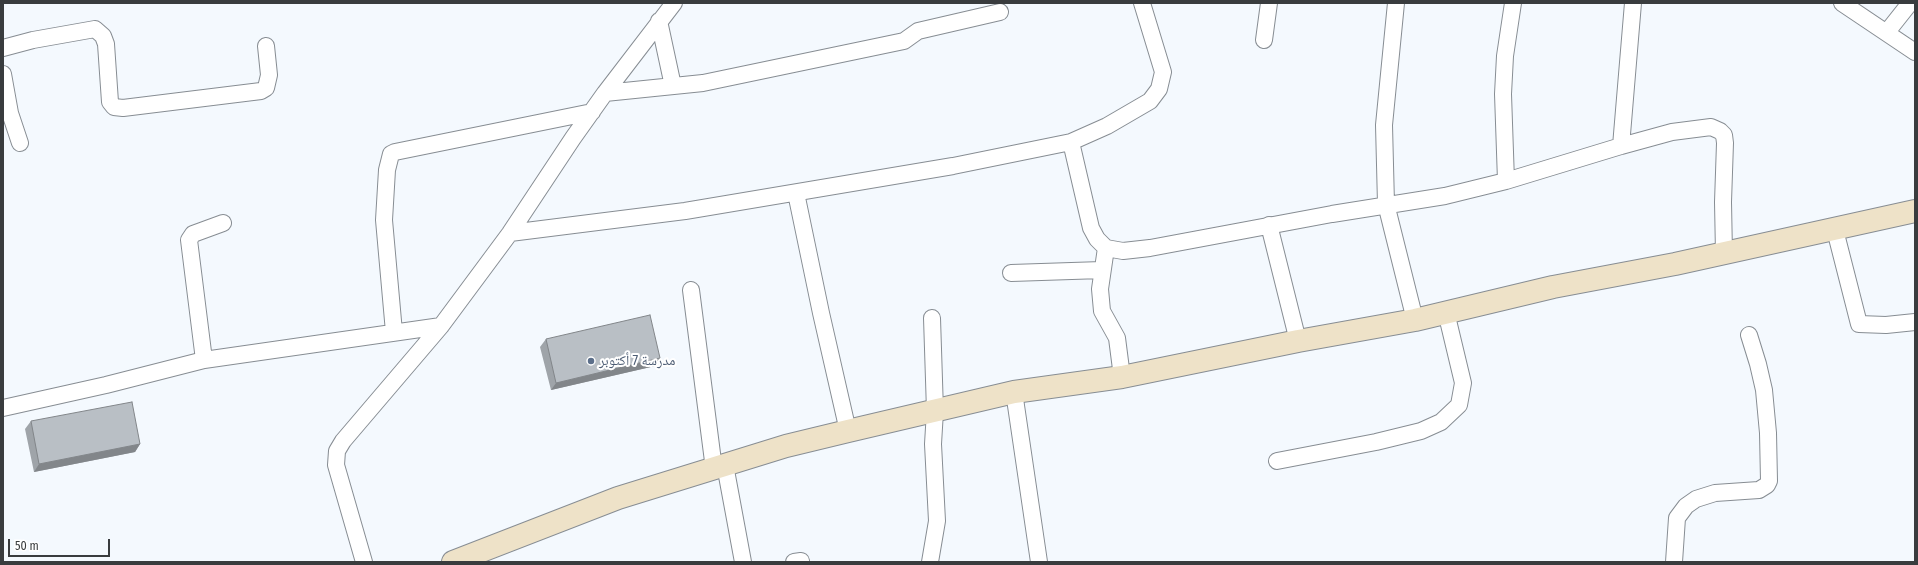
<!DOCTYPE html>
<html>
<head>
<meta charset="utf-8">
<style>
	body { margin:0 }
	#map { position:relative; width:1918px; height:565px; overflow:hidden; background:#f4f9fe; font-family:"Fira Sans Condensed",sans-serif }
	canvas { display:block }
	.frame { position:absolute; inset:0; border:4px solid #393c3e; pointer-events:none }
	.scale { position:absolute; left:8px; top:539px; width:102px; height:18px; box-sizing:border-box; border:2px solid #393c3e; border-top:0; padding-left:5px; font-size:12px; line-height:14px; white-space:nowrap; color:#393c3e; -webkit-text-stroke:3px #fff; paint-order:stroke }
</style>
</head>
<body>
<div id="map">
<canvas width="1918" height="565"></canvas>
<div class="frame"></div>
<div class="scale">50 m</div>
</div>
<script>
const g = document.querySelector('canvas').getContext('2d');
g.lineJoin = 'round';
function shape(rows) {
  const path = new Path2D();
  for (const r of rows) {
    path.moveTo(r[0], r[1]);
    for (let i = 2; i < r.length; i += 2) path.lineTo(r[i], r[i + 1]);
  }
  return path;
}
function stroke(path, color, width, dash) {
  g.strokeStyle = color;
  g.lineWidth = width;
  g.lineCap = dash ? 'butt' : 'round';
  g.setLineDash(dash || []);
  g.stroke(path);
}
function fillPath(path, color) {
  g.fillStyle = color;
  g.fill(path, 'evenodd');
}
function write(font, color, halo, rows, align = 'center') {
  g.font = font + ' "Fira Sans Condensed","Noto Naskh Arabic",sans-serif';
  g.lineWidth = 4;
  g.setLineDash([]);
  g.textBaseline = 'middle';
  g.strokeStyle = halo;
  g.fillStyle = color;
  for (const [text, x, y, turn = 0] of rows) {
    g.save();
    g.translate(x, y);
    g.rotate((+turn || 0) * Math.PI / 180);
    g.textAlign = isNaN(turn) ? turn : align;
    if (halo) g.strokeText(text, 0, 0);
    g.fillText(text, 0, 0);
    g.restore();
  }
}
const street = shape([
	[1396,3,1384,125,1386,204,1415,320],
	[1842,3,1915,52],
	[659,21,673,86],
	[1887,32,1910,3],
	[1264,40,1269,3],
	[3,48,33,40,95,29,103,36,106,44,110,102,114,107,123,108,261,91,266,88,269,75,266,46],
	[3,74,10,113,20,143],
	[605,93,703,83,904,41,918,31,1000,12],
	[1071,142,1091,228,1097,239,1106,248,1123,251,1150,248,1332,214,1445,196,1506,181,1621,146,1672,132,1711,127,1720,131,1724,135,1725,143,1723,202,1724,254],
	[1621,146,1633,3],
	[1506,181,1503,94,1505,56,1513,3],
	[796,193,821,313,848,431],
	[1269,225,1298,341],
	[1835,230,1859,324,1886,325,1915,322],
	[510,233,685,211,953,166,1071,142,1107,126,1150,101,1159,89,1163,72,1142,3],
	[1106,248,1100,289,1102,311,1117,338,1122,377],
	[1011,273,1102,270],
	[691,290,714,469],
	[394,332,384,220,387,170,391,154,395,152,592,112],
	[204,360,189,240,193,234,223,223],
	[1014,392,1039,562],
	[3,408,106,385,204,360,441,326],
	[1277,461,1376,442,1421,431,1441,422,1459,405,1463,383,1446,312],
	[725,465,743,562],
	[364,562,336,465,337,451,343,441,441,326,510,233,573,138,605,93,674,3],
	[794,562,801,561],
	[930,562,937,521,933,444,935,411,932,318],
	[1674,562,1677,518,1686,506,1696,499,1715,493,1759,490,1767,485,1769,481,1768,433,1764,390,1758,364,1749,335]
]);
const secondary = shape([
	[453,562,618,498,786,446,848,431,1014,392,1122,377,1298,341,1415,320,1553,287,1675,264,1915,211]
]);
stroke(street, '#878d93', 18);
stroke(secondary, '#878d93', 24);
stroke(street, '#fff', 16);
stroke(secondary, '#eee2c8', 22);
fillPath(shape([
	[546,339,655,366,551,390,540,347],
	[31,421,140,444,135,452,34,472,25,429]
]), '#9fa4a9');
fillPath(shape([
	[660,358,655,366,551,390,556,383],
	[140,444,135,452,34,472,39,464]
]), '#82868a');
const building = shape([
	[650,315,660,358,556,383,546,339,650,315],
	[132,402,140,444,39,464,31,421,132,402]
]);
fillPath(building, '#b9bfc5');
stroke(building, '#82868a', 1);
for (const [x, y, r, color] of [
	[591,361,4,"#5c6f8a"]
]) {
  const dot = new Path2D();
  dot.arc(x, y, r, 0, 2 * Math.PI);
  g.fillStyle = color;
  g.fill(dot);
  stroke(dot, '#fff', 1.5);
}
write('14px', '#4e5e75', '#fff', [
	["مدرسة 7 أكتوبر",599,361]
], 'left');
</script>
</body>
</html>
